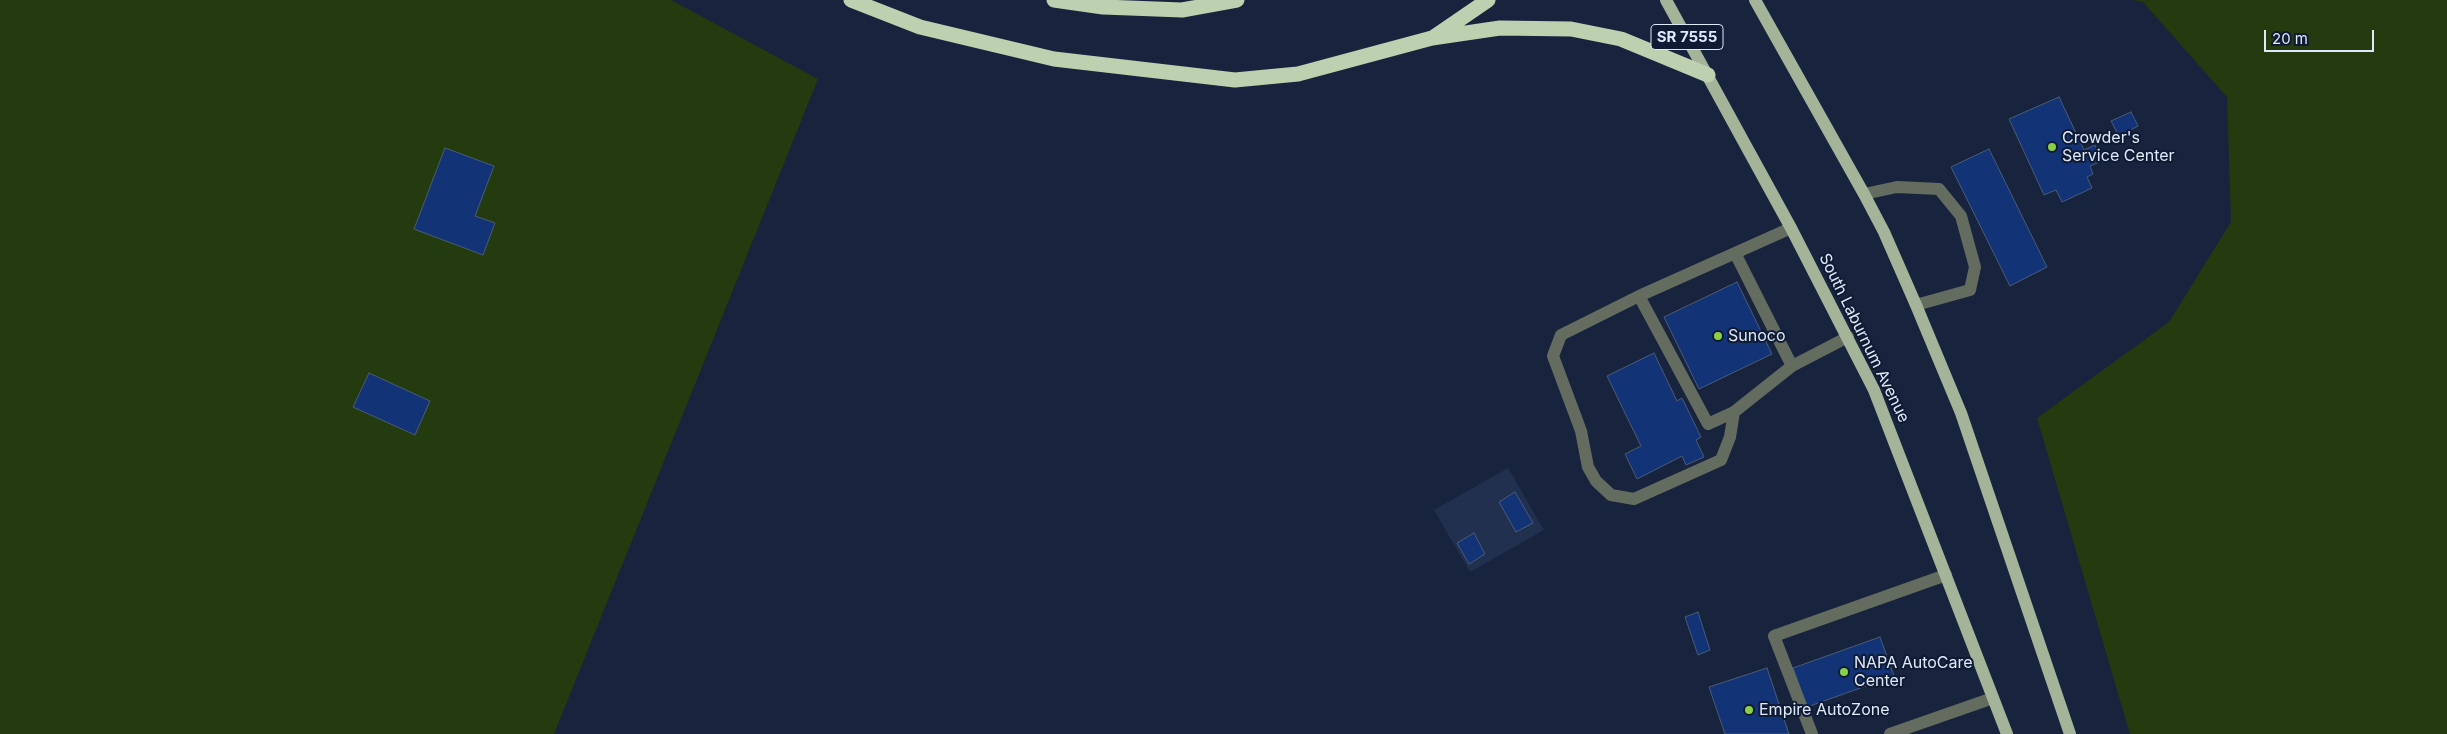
<!DOCTYPE html>
<html>
<head>
<meta charset="utf-8">
<style>
	body { margin:0 }
	#map { position:relative; width:2447px; height:734px; overflow:hidden; background:#18243d; font-family:Inter,sans-serif }
	canvas { display:block }
	.scale { position:absolute; left:2264px; top:30px; width:110px; height:22px; box-sizing:border-box; border:2px solid #e0e9fa; border-top:0; padding-left:6px; font-size:15px; line-height:18px; white-space:nowrap; color:#e0e9fa; -webkit-text-stroke:4px #0e1b33; paint-order:stroke }
</style>
</head>
<body>
<div id="map">
<canvas width="2447" height="734"></canvas>
<div class="scale">20 m</div>
</div>
<script>
const g = document.querySelector('canvas').getContext('2d');
g.lineJoin = 'round';
function fillPath(path, color) {
  g.fillStyle = color;
  g.fill(path, 'evenodd');
}
function shape(rows) {
  const path = new Path2D();
  for (const r of rows) {
    path.moveTo(r[0], r[1]);
    for (let i = 2; i < r.length; i += 2) path.lineTo(r[i], r[i + 1]);
  }
  return path;
}
function stroke(path, color, width, dash) {
  g.strokeStyle = color;
  g.lineWidth = width;
  g.lineCap = dash ? 'butt' : 'round';
  g.setLineDash(dash || []);
  g.stroke(path);
}
function write(font, color, halo, rows, align = 'center') {
  g.font = font + ' Inter,sans-serif';
  g.lineWidth = 4;
  g.setLineDash([]);
  g.textBaseline = 'middle';
  g.strokeStyle = halo;
  g.fillStyle = color;
  for (const [text, x, y, turn = 0] of rows) {
    g.save();
    g.translate(x, y);
    g.rotate((+turn || 0) * Math.PI / 180);
    g.textAlign = isNaN(turn) ? turn : align;
    if (halo) g.strokeText(text, 0, 0);
    g.fillText(text, 0, 0);
    g.restore();
  }
}
fillPath(shape([
	[1508,468,1544,530,1470,572,1434,510]
]), '#20304e');
fillPath(shape([
	[0,0,671,0,818,79,554,734,0,734],
	[2133,0,2447,0,2447,734,2130,734,2037,418,2169,322,2231,222,2227,97,2143,2]
]), '#233b0e');
const building = shape([
	[2059,97,2084,150,2095,145,2102,161,2090,166,2093,174,2087,177,2092,188,2062,202,2056,190,2044,195,2009,119,2059,97],
	[2131,112,2138,126,2119,136,2111,121,2131,112],
	[445,148,494,166,475,216,495,223,483,255,414,229,445,148],
	[1989,149,2047,267,2010,286,1951,167,1989,149],
	[1737,282,1772,354,1699,389,1664,317,1737,282],
	[1654,353,1677,401,1682,398,1701,437,1696,440,1704,457,1686,465,1682,456,1637,479,1625,454,1641,446,1607,376,1654,353],
	[369,373,430,401,415,435,353,407,369,373],
	[1515,492,1533,523,1516,532,1499,502,1515,492],
	[1474,533,1485,554,1469,564,1457,543,1474,533],
	[1698,612,1710,650,1698,655,1685,617,1698,612],
	[1880,637,1894,676,1807,707,1793,668,1880,637],
	[1767,668,1789,734,1725,734,1709,687,1767,668]
]);
fillPath(building, '#133377');
stroke(building, '#4b5b77', 1);
stroke(shape([
	[1864,194,1897,187,1939,189,1961,216,1975,267,1970,290,1916,305],
	[1791,228,1639,296,1708,424,1734,412,1792,366,1848,337],
	[1735,253,1792,366],
	[1639,296,1561,335,1553,356,1581,431,1588,467,1596,481,1611,495,1634,499,1721,460,1730,437,1734,412],
	[1812,734,1774,636,1946,575],
	[1890,734,1993,698]
]), '#646c5f', 12);
stroke(shape([
	[1666,0,1791,228,1874,390,2007,734],
	[1755,0,1864,194,1884,232,1916,305,1961,413,2070,734]
]), '#a4b499', 12);
stroke(shape([
	[851,0,920,27,1054,59,1235,80,1298,74,1432,38,1500,28,1571,29,1621,39,1708,75],
	[1054,0,1103,7,1182,10,1237,0],
	[1434,37,1488,0]
]), '#bdd0af', 15);
for (const [x, y, r, color] of [
	[2052,147,5,"#89cf48"],
	[1718,336,5,"#89cf48"],
	[1844,672,5,"#89cf48"],
	[1749,710,5,"#89cf48"]
]) {
  const dot = new Path2D();
  dot.arc(x, y, r, 0, 2 * Math.PI);
  g.fillStyle = color;
  g.fill(dot);
  stroke(dot, '#0e1b33', 2);
}
for (const [x, y, w] of [
	[1687,37,72]
]) {
  const box = new Path2D();
  box.roundRect(x - w / 2, y - 12.5, w, 25, 4);
  g.fillStyle = '#0e1b33';
  g.fill(box);
  stroke(box, '#e0e9fa', 1);
}
write('bold 15px', '#e0e9fa', null, [
	["SR 7555",1687,37]
]);
write('16px', '#e0e9fa', '#0e1b33', [
	["Crowder's",2062,138],
	["Service Center",2062,156],
	["Sunoco",1728,336],
	["NAPA AutoCare",1854,663],
	["Center",1854,681],
	["Empire AutoZone",1759,710]
], 'left');
write('16px', '#e0e9fa', '#0e1b33', [
	["South Laburnum Avenue",1864,338,64]
]);
</script>
</body>
</html>
